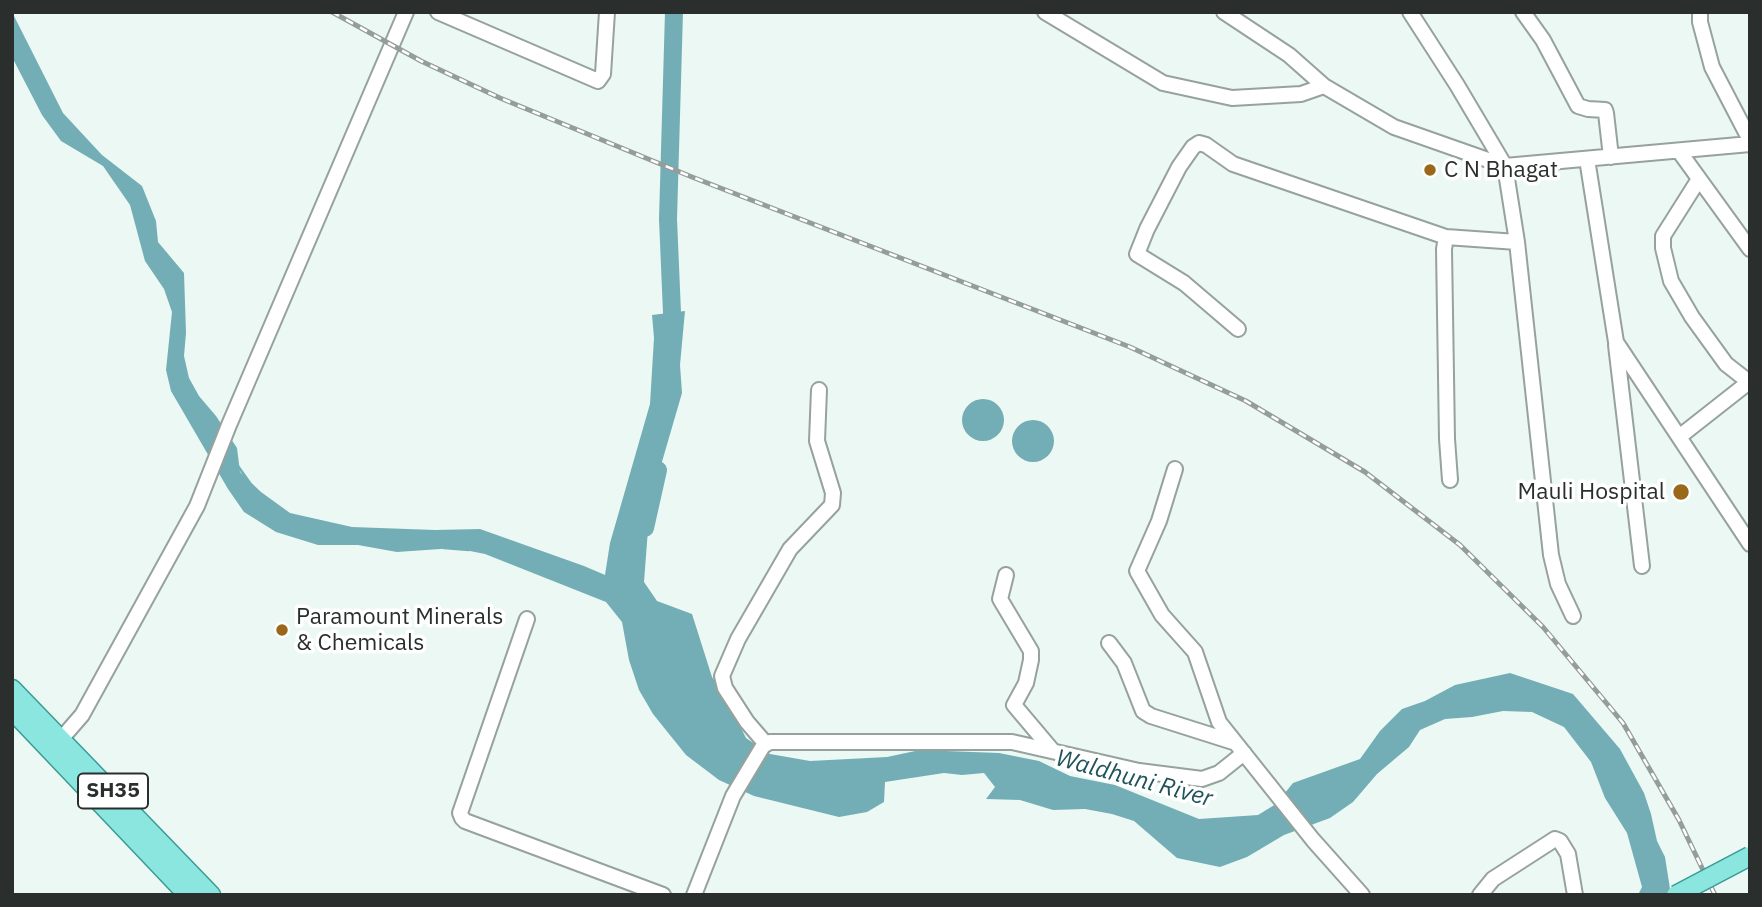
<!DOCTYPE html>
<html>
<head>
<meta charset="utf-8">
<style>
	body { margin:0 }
	#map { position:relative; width:1762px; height:907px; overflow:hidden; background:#ecf8f3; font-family:"IBM Plex Sans",sans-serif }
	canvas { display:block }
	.frame { position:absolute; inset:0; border:14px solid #2a2f2d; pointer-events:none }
</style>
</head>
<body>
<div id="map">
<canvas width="1762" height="907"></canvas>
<div class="frame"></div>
</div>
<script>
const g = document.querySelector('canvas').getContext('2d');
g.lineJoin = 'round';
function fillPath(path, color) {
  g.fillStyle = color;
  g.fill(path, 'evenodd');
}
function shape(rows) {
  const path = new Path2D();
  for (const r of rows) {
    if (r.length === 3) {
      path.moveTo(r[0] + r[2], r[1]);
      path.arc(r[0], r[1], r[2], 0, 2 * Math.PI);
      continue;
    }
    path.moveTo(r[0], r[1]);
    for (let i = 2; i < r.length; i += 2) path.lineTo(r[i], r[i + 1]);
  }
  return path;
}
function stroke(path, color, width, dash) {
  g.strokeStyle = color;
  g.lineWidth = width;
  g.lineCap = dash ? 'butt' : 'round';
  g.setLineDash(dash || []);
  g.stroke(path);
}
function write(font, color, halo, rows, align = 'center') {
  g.font = font + ' "IBM Plex Sans",sans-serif';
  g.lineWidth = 7;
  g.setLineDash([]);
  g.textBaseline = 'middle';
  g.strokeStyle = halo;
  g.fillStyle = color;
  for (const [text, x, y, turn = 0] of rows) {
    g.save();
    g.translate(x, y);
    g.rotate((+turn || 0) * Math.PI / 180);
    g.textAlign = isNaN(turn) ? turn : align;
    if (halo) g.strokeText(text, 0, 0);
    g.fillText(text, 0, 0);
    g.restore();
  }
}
fillPath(shape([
	[12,12,63,113,102,155,142,186,156,221,158,242,184,273,186,333,184,356,189,378,199,396,216,416,237,448,240,472,261,492,290,513,352,527,435,530,480,529,584,566,605,575,610,543,650,404,654,338,652,315,685,311,680,365,682,393,650,503,644,582,657,601,692,614,712,677,723,692,746,738,770,754,810,761,887,757,920,750,999,753,1039,761,1070,776,1115,785,1199,819,1258,815,1276,804,1293,783,1360,759,1380,731,1402,709,1425,701,1455,685,1510,673,1573,694,1620,749,1644,793,1651,814,1657,841,1665,857,1671,895,1638,895,1642,887,1627,833,1605,798,1591,762,1564,727,1532,712,1503,711,1472,717,1445,719,1420,730,1409,747,1377,774,1353,802,1330,818,1284,835,1247,857,1220,867,1177,858,1134,821,1112,814,1085,809,1053,810,1020,800,986,799,995,787,984,773,962,775,944,773,885,782,884,802,867,812,839,817,754,796,719,780,686,755,653,714,639,690,629,660,622,622,606,602,485,554,455,548,397,552,358,545,318,545,276,532,244,512,228,489,171,391,166,370,172,312,164,289,145,261,130,205,103,166,61,141,42,115,12,57],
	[983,420,21],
	[1033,441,21]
]), '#73aeb6');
stroke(shape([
	[238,466,250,483],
	[444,548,469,550]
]), '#73aeb6', 2.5);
stroke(shape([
	[673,336,668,219,674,12],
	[645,528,658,470]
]), '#73aeb6', 18);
const minor = shape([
	[438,12,598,81,603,74,607,12],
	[1045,12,1163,83,1232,98,1301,94,1324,86],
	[1224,12,1289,55,1324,86,1394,127,1505,166,1750,144],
	[1410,12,1457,85,1505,166,1517,242,1551,555,1558,584,1573,616],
	[1523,12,1543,40,1578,106,1588,109,1605,110,1606,113,1611,157],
	[1700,12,1700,22,1712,67,1750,140],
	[1679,151,1750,249],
	[1587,159,1616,342,1750,544],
	[1446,237,1444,249,1447,439,1450,480],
	[1238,329,1184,283,1137,254,1147,229,1179,167,1193,147,1199,143,1206,145,1233,164,1446,237,1517,242],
	[1616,345,1642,566],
	[1679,437,1749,382,1726,364,1692,317,1671,281,1663,248,1663,236,1699,179],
	[1175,469,1159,521,1137,571,1162,615,1195,652,1219,722,1313,840,1362,895],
	[1006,575,1000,599,1031,651,1031,660,1026,683,1014,705,1052,750],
	[527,619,460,813,462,818,465,821,663,895],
	[1109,643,1124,663,1143,711,1151,716,1233,742],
	[54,744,62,738,82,715,197,506,229,425,406,12],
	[766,744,747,722,725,688,722,676,738,639,790,549,832,505,833,493,817,441,819,390],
	[694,895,733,796,763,746,770,742,1012,742,1139,771,1202,779,1219,773,1244,753],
	[1480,895,1493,879,1555,839,1560,841,1568,854,1575,895]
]);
const major = shape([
	[12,689,211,895],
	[12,710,188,895]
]);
stroke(minor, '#97a29d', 18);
stroke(major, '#389c94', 21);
stroke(minor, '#fff', 14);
stroke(major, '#8ce6e0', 18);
const rail = shape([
	[332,12,421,61,500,98,692,177,1130,347,1246,401,1365,472,1460,545,1543,627,1623,723,1679,820,1715,895]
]);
stroke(rail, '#959d9a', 5);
stroke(rail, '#fff', 2.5, [8]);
const majorBridge = shape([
	[1676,895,1750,856]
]);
stroke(majorBridge, '#389c94', 21, []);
stroke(majorBridge, '#8ce6e0', 18);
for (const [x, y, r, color] of [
	[1430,170,7,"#99681b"],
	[1681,492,9,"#99681b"],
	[282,630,7,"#99681b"]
]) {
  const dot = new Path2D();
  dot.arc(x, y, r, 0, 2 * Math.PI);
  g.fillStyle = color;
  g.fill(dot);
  stroke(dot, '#fff', 2.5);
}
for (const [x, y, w] of [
	[113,791,70]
]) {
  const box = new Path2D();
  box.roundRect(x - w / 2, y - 17.5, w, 35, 5);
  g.fillStyle = '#fff';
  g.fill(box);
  stroke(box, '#2a2f2d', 2);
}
write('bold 21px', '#2a2f2d', null, [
	["SH35",113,791]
]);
write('23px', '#2a2f2d', '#fff', [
	["C N Bhagat",1444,170],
	["Mauli Hospital",1665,492,"right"],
	["Paramount Minerals",296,617],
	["& Chemicals",296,643]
], 'left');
write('italic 24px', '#20535a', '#fff', [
	["Waldhuni River",1134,779,15]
]);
</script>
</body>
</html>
